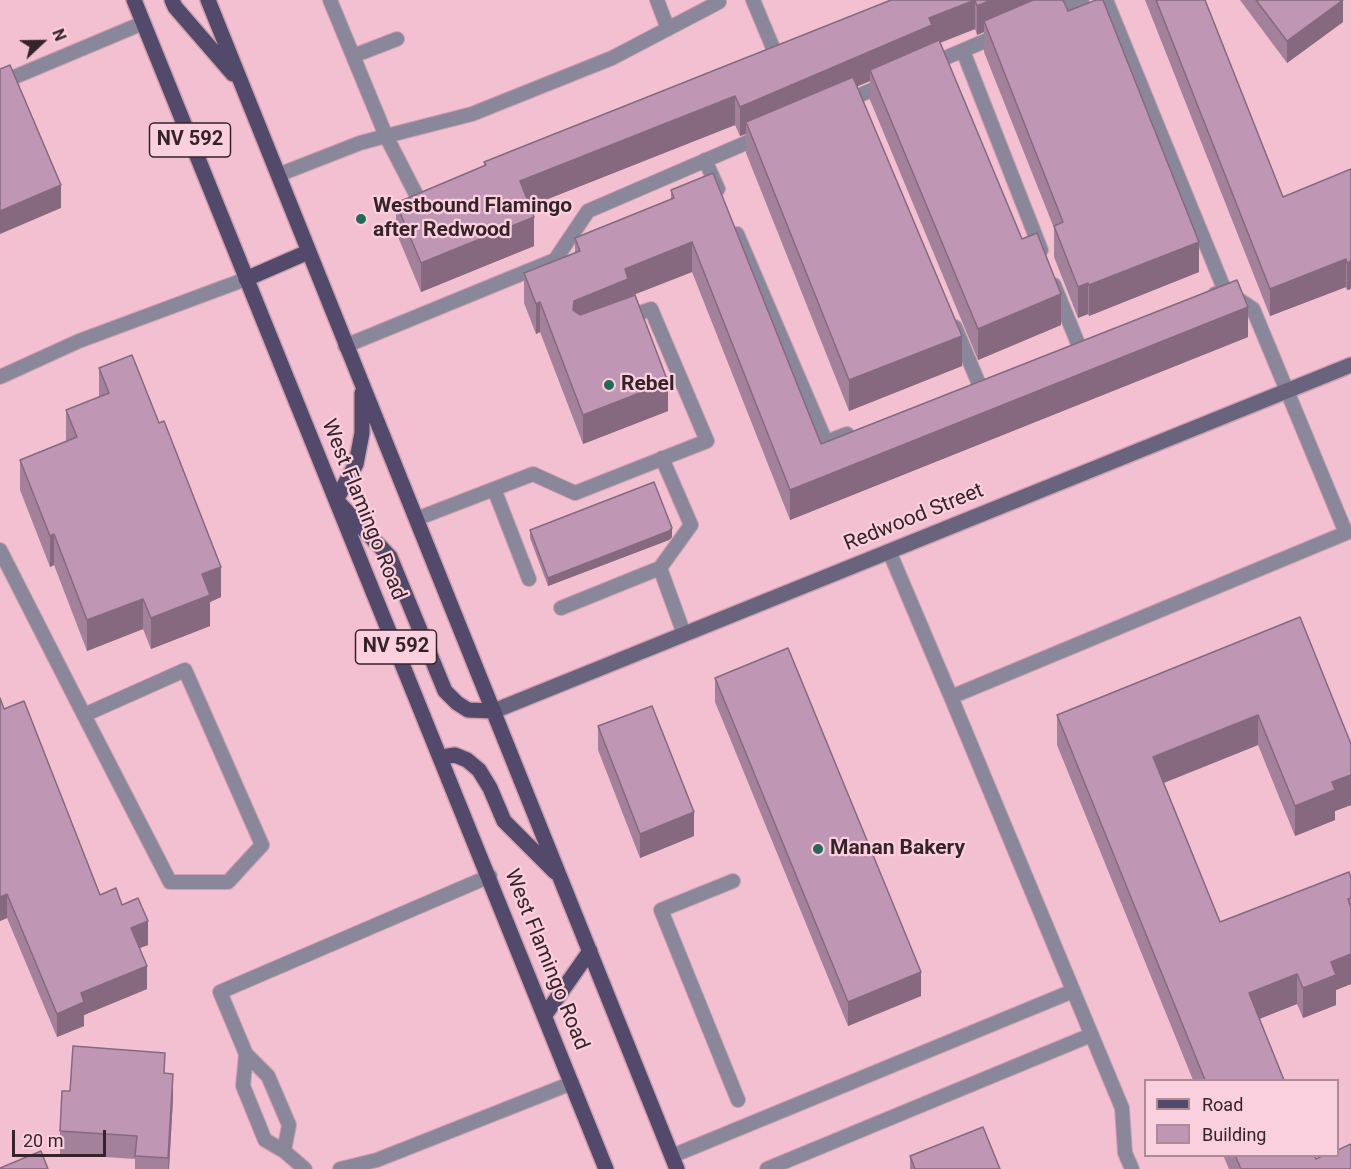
<!DOCTYPE html>
<html>
<head>
<meta charset="utf-8">
<style>
	body { margin:0 }
	#map { position:relative; width:1351px; height:1169px; overflow:hidden; background:#f3c0d1; font-family:Roboto,sans-serif }
	canvas { display:block }
	.legend { position:absolute; left:1144px; top:1079px; width:195px; height:78px; box-sizing:border-box; background:#fad0de; border:2px solid #ac8a96; margin:0; padding:8px 10px; list-style:none; font-size:18px; color:#362229 }
	.legend li { display:flex; align-items:center; gap:12px; height:30px }
	.legend b { width:30px; border:2px solid #ac8a96 }
	.north { position:absolute; left:12px; top:12px; width:60px; height:60px; -webkit-text-stroke:4px #fad0de; paint-order:stroke; rotate:68deg; font-size:16px; font-weight:700; line-height:24px; text-align:center; color:#362229 }
	.north::after { content:''; display:block; margin:auto; width:21px; height:27px; background:#362229; clip-path:polygon(50% 0,100% 100%,50% 72%,0 100%) }
	.scale { position:absolute; left:12px; top:1130px; width:94px; height:27px; box-sizing:border-box; border:3px solid #362229; border-top:0; padding-left:8px; font-size:18px; line-height:21px; white-space:nowrap; color:#362229; -webkit-text-stroke:4px #fad0de; paint-order:stroke }
</style>
</head>
<body>
<div id="map">
<canvas width="1351" height="1169"></canvas>
<ul class="legend">
<li><b style="height:8px;background:#534a6b"></b>Road</li>
<li><b style="height:16px;background:#bf96b4"></b>Building</li>
</ul>
<div class="north">N</div>
<div class="scale">20 m</div>
</div>
<script>
const g = document.querySelector('canvas').getContext('2d');
g.lineJoin = 'round';
function shape(rows) {
  const path = new Path2D();
  for (const r of rows) {
    path.moveTo(r[0], r[1]);
    for (let i = 2; i < r.length; i += 2) path.lineTo(r[i], r[i + 1]);
  }
  return path;
}
function stroke(path, color, width, dash) {
  g.strokeStyle = color;
  g.lineWidth = width;
  g.lineCap = dash ? 'butt' : 'round';
  g.setLineDash(dash || []);
  g.stroke(path);
}
function fillPath(path, color) {
  g.fillStyle = color;
  g.fill(path, 'evenodd');
}
function write(font, color, halo, rows, align = 'center') {
  g.font = font + ' Roboto,sans-serif';
  g.lineWidth = 4.5;
  g.setLineDash([]);
  g.textBaseline = 'middle';
  g.strokeStyle = halo;
  g.fillStyle = color;
  for (const [text, x, y, turn = 0] of rows) {
    g.save();
    g.translate(x, y);
    g.rotate((+turn || 0) * Math.PI / 180);
    g.textAlign = isNaN(turn) ? turn : align;
    if (halo) g.strokeText(text, 0, 0);
    g.fillText(text, 0, 0);
    g.restore();
  }
}
const lane = shape([
	[657,0,668,29],
	[753,0,778,60,774,62],
	[1106,0,1225,291,1215,294],
	[1050,14,1082,0],
	[963,51,1041,250],
	[353,56,397,39],
	[931,64,999,35],
	[0,83,143,23],
	[846,101,886,84],
	[705,160,718,189],
	[278,175,360,143,386,136,330,0],
	[427,201,421,204,386,136,472,114,612,58,719,2],
	[737,234,826,442,847,434],
	[1054,285,1079,346],
	[955,327,979,384],
	[345,346,555,260,588,211,762,136],
	[0,377,79,341,246,279],
	[662,458,691,525,660,568,684,634],
	[494,489,529,579],
	[416,519,533,474,575,493,707,441,651,309,626,318],
	[0,550,84,715,170,882,228,882,262,845,185,670,84,715],
	[889,551,951,697,1346,533,1253,309,1232,295],
	[561,608,660,568],
	[951,697,1122,1108,1125,1153,1132,1169],
	[733,881,661,910,738,1100],
	[246,1054,243,1086,265,1140,284,1151,305,1169],
	[284,1151,289,1125,268,1076,246,1054,220,992,490,876],
	[672,1156,1073,991],
	[340,1169,377,1160,572,1083],
	[767,1169,1091,1035]
]);
const secondary = shape([
	[494,711,1351,365]
]);
const primary = shape([
	[134,0,606,1169],
	[172,0,175,7,233,74],
	[208,0,677,1169],
	[246,279,308,252],
	[362,393,362,433,356,464,336,500,390,557,445,691,457,703,468,710,494,711],
	[442,757,455,755,467,760,479,770,490,788,504,821,555,872],
	[545,1015,590,951]
]);
stroke(lane, '#cda0af', 16);
stroke(secondary, '#cda0af', 18);
stroke(primary, '#cda0af', 18);
stroke(lane, '#8b879a', 14);
stroke(secondary, '#6a637e', 15);
stroke(primary, '#534a6b', 15);
fillPath(shape([
	[891,0,1063,0,1068,11,1199,272,1089,316,1088,314,1078,318,1054,257,1054,228,984,52,984,32,977,35,975,29,940,43,1022,239,1061,325,978,360,870,100,870,81,857,86,962,366,849,411,746,153,746,134,740,136,735,125,530,206,534,246,421,292,396,232,396,203,484,166,484,162],
	[1145,0,1205,0,1283,197,1351,169,1351,289,1347,290,1346,287,1270,316],
	[1240,0,1343,0,1343,22,1287,63],
	[671,190,821,444,1248,337,790,520,692,272,628,297,668,411,583,444,540,332,536,334,524,303,524,273,575,253,575,238,671,200],
	[99,368,221,597,210,602,210,626,151,649,143,629,87,651,54,565,50,567,20,490,20,460,66,441,66,410,99,397],
	[530,530,672,537,669,540,548,586,530,538],
	[1300,617,1351,744,1351,805,1335,811,1335,820,1295,836,1258,745,1164,783,1220,922,1351,878,1351,984,1336,990,1336,1005,1303,1018,1297,1004,1259,1019,1284,1080,1193,1080,1057,745,1057,715],
	[715,678,921,996,848,1026,715,702],
	[0,698,4,709,100,895,122,905,148,945,140,948,147,989,84,1015,84,1026,57,1037,7,918,0,921],
	[598,726,694,836,640,858,598,750],
	[165,1073,173,1098,169,1169,135,1169,135,1159,60,1154,60,1131,70,1091],
	[1223,1155,1314,1155,1316,1159,1351,1169,1229,1169],
	[910,1156,1000,1169,910,1169]
]), '#a4819b');
fillPath(shape([
	[975,0,975,29,870,70,870,81,750,132,746,122,746,134,740,136,740,107,929,18],
	[991,0,1052,0,984,21,984,32,977,35,977,6],
	[1343,0,1343,22,1287,63,1287,41],
	[735,96,735,125,520,210,520,181],
	[61,185,61,208,0,234,0,211],
	[534,217,534,246,421,292,421,263],
	[692,242,692,272,628,297,628,308,574,331,573,310,574,301,625,269],
	[1199,242,1199,272,1089,316,1089,285],
	[1346,259,1346,287,1270,316,1270,289],
	[1351,261,1351,289,1347,290,1347,263],
	[1088,283,1088,314,1078,318,1078,287],
	[1061,294,1061,325,978,360,978,329],
	[540,302,540,332,536,334,536,304],
	[1248,307,1248,337,790,520,790,490],
	[962,336,962,366,849,411,849,380],
	[668,382,668,411,583,444,583,415],
	[672,528,672,537,669,540,548,586,548,578],
	[54,534,54,565,50,567,50,536],
	[221,567,221,597,210,602,210,626,151,649,151,618,202,574],
	[143,599,143,629,87,651,87,620],
	[1258,715,1258,745,1153,787,1153,757],
	[1351,775,1351,805,1335,811,1335,820,1295,836,1295,806,1332,782],
	[694,812,694,836,640,858,640,834],
	[7,894,7,918,0,921,0,897],
	[148,921,148,945,131,951,131,928],
	[1351,954,1351,984,1336,990,1336,1005,1303,1018,1303,988,1331,962],
	[147,966,147,989,84,1015,84,1026,57,1037,57,1014,81,993],
	[921,972,921,996,848,1026,848,1002],
	[1297,974,1297,1004,1249,1023,1249,993],
	[173,1074,173,1098,169,1169,168,1169]
]), '#86697e');
const building = shape([
	[891,0,991,0,977,6,975,0,929,18,932,25,740,107,735,96,520,181,534,217,421,263,396,203,486,165,484,162,891,0],
	[1033,0,1063,0,1068,11,1096,0,1103,0,1199,242,1089,285,1088,283,1078,287,1054,226,1063,222,984,21,1033,0],
	[1156,0,1205,0,1283,197,1351,169,1351,261,1347,263,1346,259,1270,289,1156,0],
	[1256,0,1343,0,1287,41,1256,0],
	[939,40,1022,239,1037,233,1061,294,978,329,870,70,939,40],
	[10,65,61,185,0,211,0,69,10,65],
	[853,77,962,336,849,380,746,122,853,77],
	[713,173,821,444,1237,280,1248,307,790,490,692,242,625,269,628,279,574,301,573,310,580,315,635,295,668,382,583,415,540,302,536,304,524,273,580,251,575,238,674,198,671,190,713,173],
	[132,355,159,423,164,421,221,567,202,574,210,595,151,618,143,599,87,620,54,534,50,536,20,460,77,437,66,410,109,393,99,368,132,355],
	[654,482,672,528,669,531,548,578,530,530,654,482],
	[1300,617,1351,744,1351,775,1332,782,1335,790,1295,806,1258,715,1153,757,1220,922,1349,872,1351,878,1351,898,1348,899,1351,908,1351,954,1331,962,1336,975,1303,988,1297,974,1249,993,1284,1080,1205,1080,1057,715,1300,617],
	[788,648,921,972,848,1002,715,678,788,648],
	[0,698,4,709,24,701,100,895,116,888,122,905,138,898,148,921,131,928,147,966,81,993,84,1002,57,1014,7,894,0,897,0,698],
	[652,706,694,812,640,834,598,726,652,706],
	[73,1046,165,1053,164,1073,173,1074,168,1158,135,1156,137,1136,60,1131,62,1091,70,1091,73,1046],
	[983,1127,1000,1169,915,1169,910,1156,983,1127],
	[1351,1144,1351,1169,1241,1169,1235,1155,1314,1155,1316,1159,1324,1155,1338,1155,1338,1150,1351,1144],
	[41,1151,48,1169,0,1169,0,1168,41,1151]
]);
fillPath(building, '#bf96b4');
stroke(building, '#86697e', 1.5);
for (const [x, y, r, color] of [
	[361,219,6,"#24685a"],
	[609,385,6,"#24685a"],
	[818,849,6,"#24685a"]
]) {
  const dot = new Path2D();
  dot.arc(x, y, r, 0, 2 * Math.PI);
  g.fillStyle = color;
  g.fill(dot);
  stroke(dot, '#fad0de', 2);
}
for (const [x, y, w] of [
	[190,140,81],
	[396,647,81]
]) {
  const box = new Path2D();
  box.roundRect(x - w / 2, y - 17, w, 34, 4.5);
  g.fillStyle = '#fad0de';
  g.fill(box);
  stroke(box, '#362229', 1.5);
}
write('bold 20px', '#362229', null, [
	["NV 592",190,140],
	["NV 592",396,647]
]);
write('bold 21px', '#362229', '#fad0de', [
	["Westbound Flamingo",373,207],
	["after Redwood",373,231],
	["Rebel",621,385],
	["Manan Bakery",830,849]
], 'left');
write('21px', '#362229', '#fad0de', [
	["West Flamingo Road",363,510,68],
	["Redwood Street",914,518,-22],
	["West Flamingo Road",546,960,68]
]);
</script>
</body>
</html>
